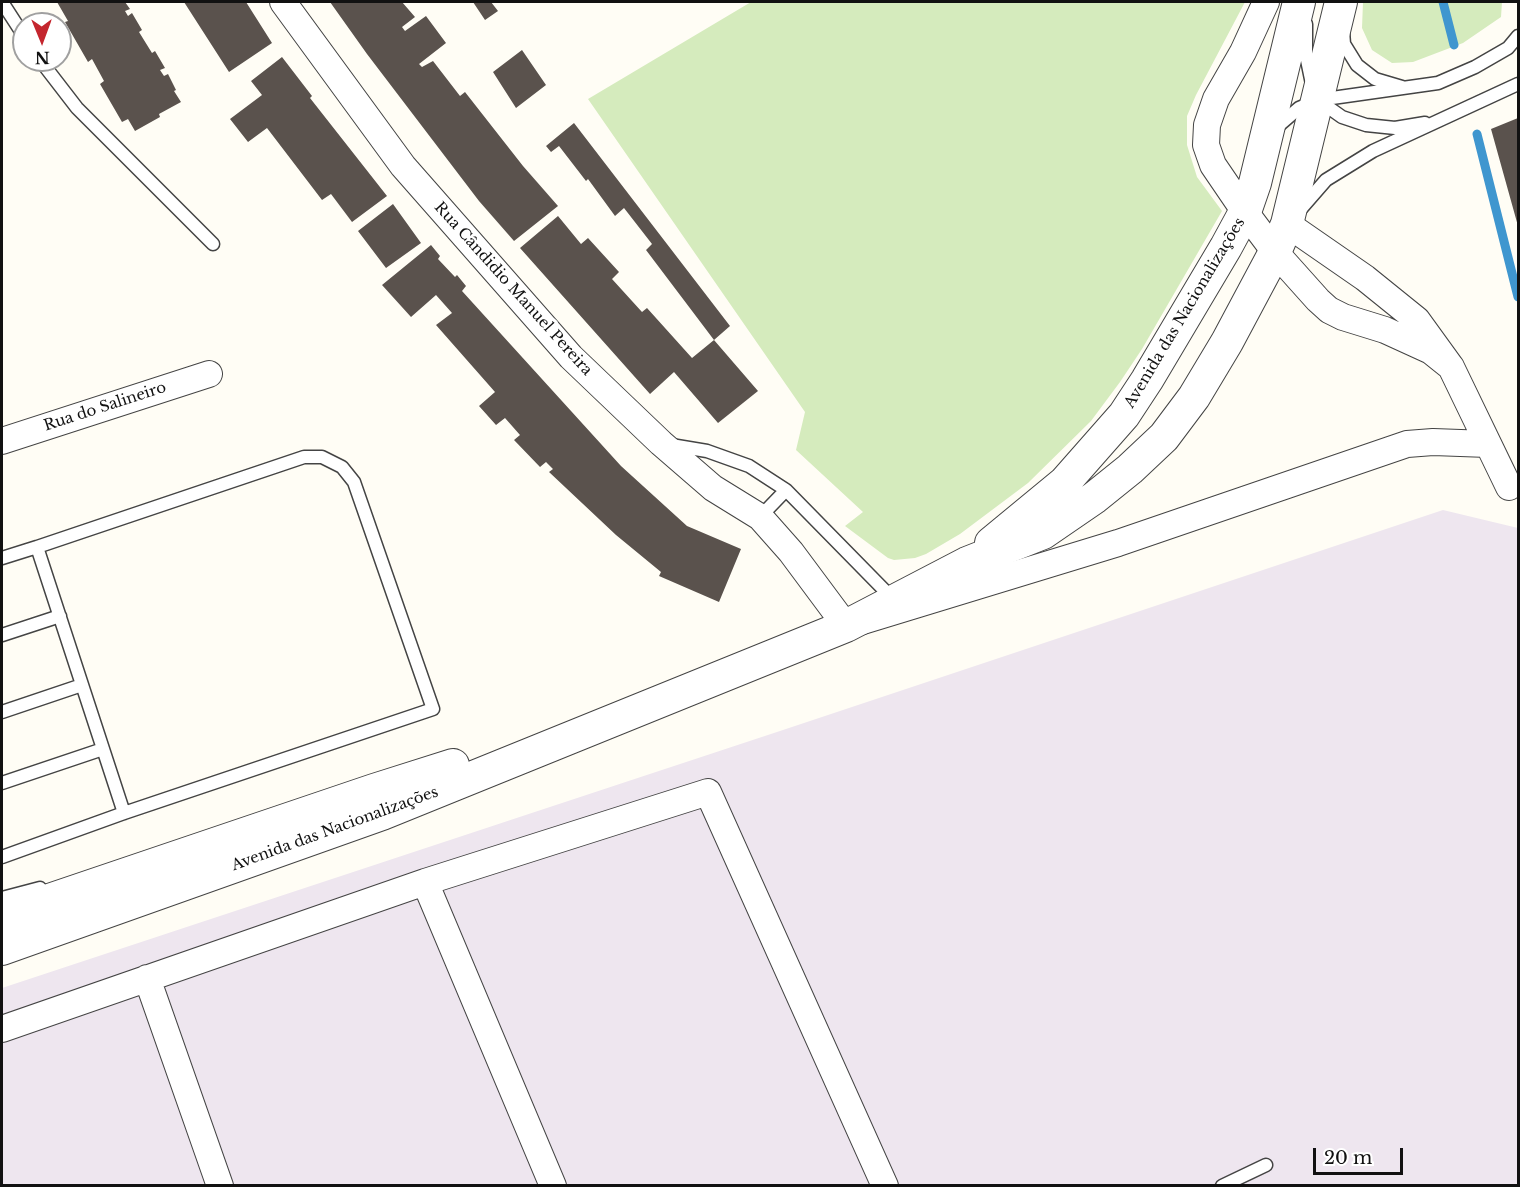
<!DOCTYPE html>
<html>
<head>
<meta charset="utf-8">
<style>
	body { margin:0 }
	#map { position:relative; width:1520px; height:1187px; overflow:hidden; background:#fffdf5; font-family:"Libre Baskerville",serif }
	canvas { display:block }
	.frame { position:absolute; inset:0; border:3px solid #111; pointer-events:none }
	.north { position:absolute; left:12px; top:12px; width:60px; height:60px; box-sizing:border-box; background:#fff; border:2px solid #a0a0a0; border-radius:50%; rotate:179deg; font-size:16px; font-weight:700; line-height:24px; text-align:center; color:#111 }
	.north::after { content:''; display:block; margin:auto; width:21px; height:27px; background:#c4262e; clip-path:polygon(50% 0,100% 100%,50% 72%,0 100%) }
	.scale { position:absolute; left:1313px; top:1148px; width:90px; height:27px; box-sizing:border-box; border:3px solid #111; border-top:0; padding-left:8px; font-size:18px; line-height:21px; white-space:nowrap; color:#111; -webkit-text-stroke:4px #fff; paint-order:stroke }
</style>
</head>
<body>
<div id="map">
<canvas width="1520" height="1187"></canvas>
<div class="frame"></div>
<div class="north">N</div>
<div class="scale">20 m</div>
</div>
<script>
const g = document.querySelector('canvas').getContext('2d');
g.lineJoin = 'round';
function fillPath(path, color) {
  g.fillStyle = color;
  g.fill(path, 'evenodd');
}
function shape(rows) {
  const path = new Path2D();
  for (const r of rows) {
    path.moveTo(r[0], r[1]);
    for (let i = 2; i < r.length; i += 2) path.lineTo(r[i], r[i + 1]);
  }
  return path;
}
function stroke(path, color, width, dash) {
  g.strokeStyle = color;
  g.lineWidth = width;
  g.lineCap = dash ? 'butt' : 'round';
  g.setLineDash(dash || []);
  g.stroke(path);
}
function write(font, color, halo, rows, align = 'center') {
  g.font = font + ' "Libre Baskerville",serif';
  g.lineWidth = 6;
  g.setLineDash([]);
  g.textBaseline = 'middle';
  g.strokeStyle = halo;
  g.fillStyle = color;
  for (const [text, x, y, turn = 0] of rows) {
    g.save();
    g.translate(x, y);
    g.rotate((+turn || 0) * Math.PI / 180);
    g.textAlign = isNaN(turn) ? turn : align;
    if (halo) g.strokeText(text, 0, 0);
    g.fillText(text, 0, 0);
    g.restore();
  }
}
fillPath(shape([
	[1443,510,1518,528,1518,1185,2,1185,2,988,780,731]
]), '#eee6ef');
fillPath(shape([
	[751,2,1245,2,1196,95,1187,116,1187,145,1197,177,1222,211,1142,349,1120,382,1091,421,1028,483,960,534,926,554,915,558,894,560,888,558,845,526,863,512,796,450,805,412,588,99],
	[1363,2,1502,2,1501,17,1463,43,1413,62,1392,63,1372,50,1362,28]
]), '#d5ebbd');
stroke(shape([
	[1443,2,1454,45],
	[1477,134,1518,297]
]), '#3f96cf', 9);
fillPath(shape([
	[57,2,125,2,130,9,125,11,128,16,132,13,142,30,139,32,152,53,155,51,165,68,160,70,164,76,168,74,176,90,174,91,181,102,159,114,160,117,135,131,128,119,122,122,100,84,104,81,92,59,88,62,65,22,68,21],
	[184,2,246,2,272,43,229,72],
	[330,2,402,2,415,17,402,27,405,31,426,16,446,43,419,64,422,67,433,61,460,96,465,92,523,166,558,206,514,241,479,201,367,54],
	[473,2,491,2,498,11,485,20],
	[522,50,546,85,516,108,493,72],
	[282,57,312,96,310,98,387,196,352,222,331,194,322,200,267,128,248,142,230,119,262,95,251,81],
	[1518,118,1518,226,1491,129],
	[574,123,730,326,714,340,646,250,652,244,624,208,615,216,588,179,586,181,559,146,551,152,546,146],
	[393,204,421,243,386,268,358,231],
	[558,216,581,244,588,238,619,272,612,279,642,312,647,308,692,358,714,340,758,391,718,423,674,372,650,394,520,248],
	[431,245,440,256,438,259,455,277,457,275,466,286,462,291,621,466,687,526,741,549,719,602,659,576,661,572,616,535,549,472,553,469,546,462,540,467,514,440,520,435,505,418,496,425,479,406,495,392,436,325,452,313,436,295,411,317,382,285]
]), '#5a524d');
const service = shape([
	[2,2,24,36],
	[1306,24,1306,55,1312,84],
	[1343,31,1344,44,1357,65,1375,79,1402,87],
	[40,60,77,108,213,244],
	[1318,100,1342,117,1366,125,1395,128,1425,123],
	[1277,127,1299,108,1318,100,1438,83,1475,67,1508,48,1518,36],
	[1299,211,1326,180,1373,151,1518,84],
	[671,445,707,451,749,466,786,490,894,600],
	[760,517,786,490],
	[2,558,37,547,124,813],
	[2,635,60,616],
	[2,712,82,685],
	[2,783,103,749],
	[2,857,124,813,433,709,354,482,342,467,322,457,304,457,37,547],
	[2,898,40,888],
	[1222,1186,1266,1165]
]);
const minor = shape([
	[283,2,403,166,571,357,661,443,713,488,760,517,791,552,846,626,1118,543,1407,444,1433,442,1488,444],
	[1266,2,1243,52,1216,99,1207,125,1206,145,1213,165,1245,212,1275,252,1318,300,1329,310,1343,317,1385,330,1431,351,1451,367],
	[1287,224,1365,278,1417,320,1451,367,1509,487],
	[2,441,209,374],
	[425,882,553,1186],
	[147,978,220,1186],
	[2,1029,425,882,708,792,885,1186]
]);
const tertiary = shape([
	[991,543,1065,482,1124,415,1147,380,1226,247,1245,212,1255,183,1299,2],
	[2,916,374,790,453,765],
	[2,949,382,814,846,626,967,563,1043,533,1094,498,1130,469,1164,437,1194,397,1227,342,1275,252,1287,224,1341,2]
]);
stroke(service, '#444', 15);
stroke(minor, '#444', 28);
stroke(tertiary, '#444', 34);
stroke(service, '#fff', 12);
stroke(minor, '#fff', 26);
stroke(tertiary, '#fff', 32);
write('15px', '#111', '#fff', [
	["Rua Cândidio Manuel Pereira",513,289,48],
	["Avenida das Nacionalizações",1185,313,-59],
	["Rua do Salineiro",105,407,-18],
	["Avenida das Nacionalizações",335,829,-20]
]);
</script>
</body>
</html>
